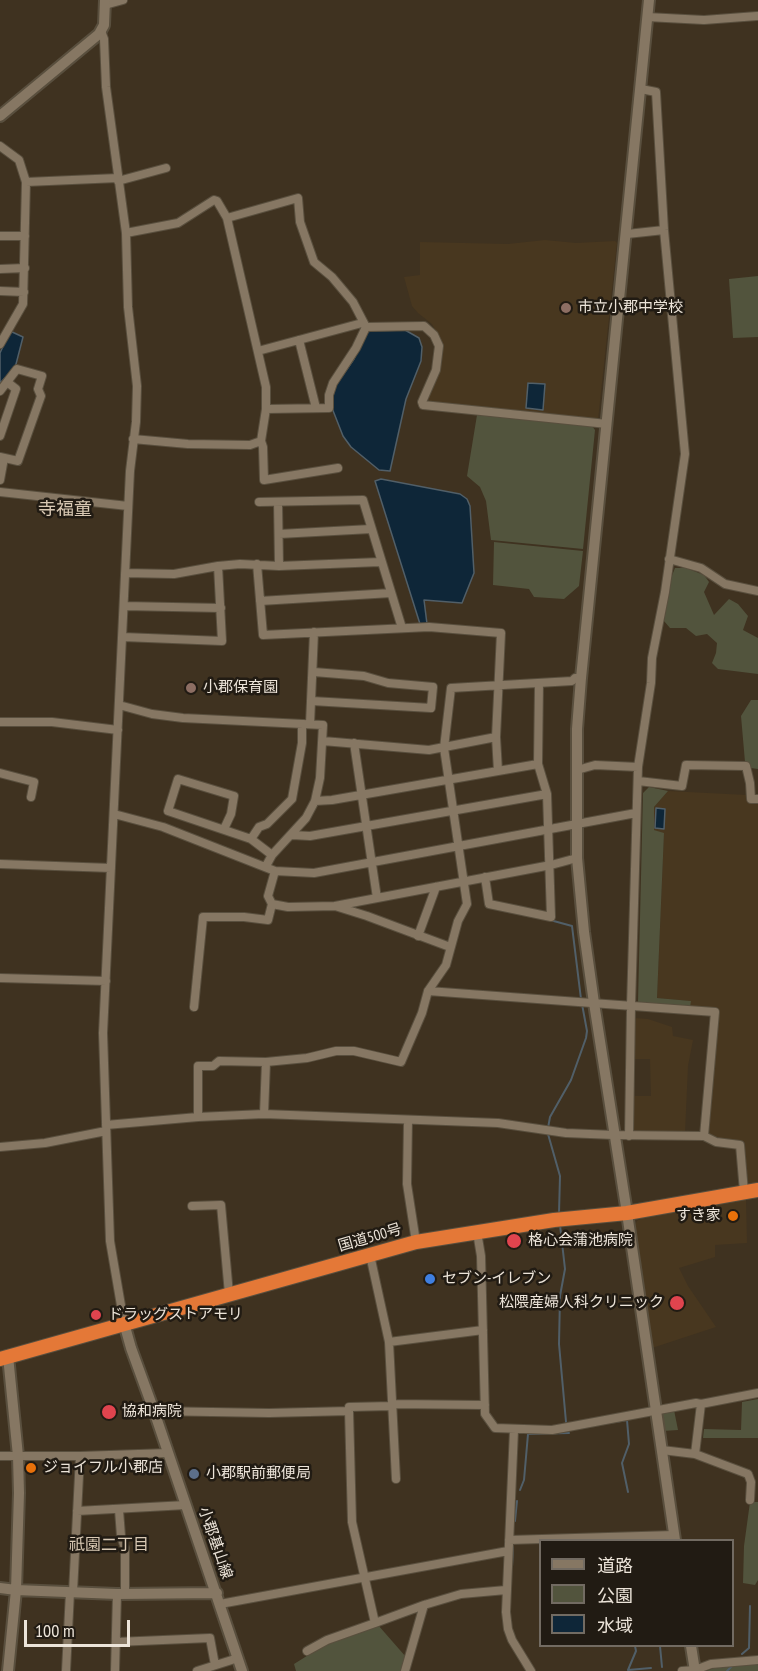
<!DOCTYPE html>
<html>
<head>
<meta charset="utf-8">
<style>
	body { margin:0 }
	#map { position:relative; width:758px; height:1671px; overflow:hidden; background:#3f3220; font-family:"PT Sans Narrow","Noto Sans JP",sans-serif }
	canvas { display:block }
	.legend { position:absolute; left:539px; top:1539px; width:195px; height:108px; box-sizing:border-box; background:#211b13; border:2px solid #726b62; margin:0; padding:8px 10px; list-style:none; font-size:18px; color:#ece4d9 }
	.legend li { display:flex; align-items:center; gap:12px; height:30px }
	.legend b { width:30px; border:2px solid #726b62 }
	.scale { position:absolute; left:24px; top:1620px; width:106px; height:27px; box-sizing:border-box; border:3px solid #ece4d9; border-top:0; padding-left:8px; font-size:18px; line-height:21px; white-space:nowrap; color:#ece4d9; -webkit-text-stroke:4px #211b13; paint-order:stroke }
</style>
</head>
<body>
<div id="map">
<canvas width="758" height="1671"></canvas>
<ul class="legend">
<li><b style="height:8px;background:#867763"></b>道路</li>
<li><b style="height:16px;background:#52543d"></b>公園</li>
<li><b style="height:16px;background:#0e2638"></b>水域</li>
</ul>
<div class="scale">100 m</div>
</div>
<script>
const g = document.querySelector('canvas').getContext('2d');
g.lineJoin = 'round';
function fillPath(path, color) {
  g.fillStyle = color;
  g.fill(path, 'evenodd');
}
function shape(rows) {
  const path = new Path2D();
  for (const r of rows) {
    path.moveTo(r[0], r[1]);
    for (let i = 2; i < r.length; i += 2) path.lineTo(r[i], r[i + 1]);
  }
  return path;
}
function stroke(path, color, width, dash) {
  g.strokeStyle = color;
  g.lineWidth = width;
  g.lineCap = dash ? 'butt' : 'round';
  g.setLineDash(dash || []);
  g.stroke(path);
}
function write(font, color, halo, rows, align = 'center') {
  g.font = font + ' "PT Sans Narrow","Noto Sans JP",sans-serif';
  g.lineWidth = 5;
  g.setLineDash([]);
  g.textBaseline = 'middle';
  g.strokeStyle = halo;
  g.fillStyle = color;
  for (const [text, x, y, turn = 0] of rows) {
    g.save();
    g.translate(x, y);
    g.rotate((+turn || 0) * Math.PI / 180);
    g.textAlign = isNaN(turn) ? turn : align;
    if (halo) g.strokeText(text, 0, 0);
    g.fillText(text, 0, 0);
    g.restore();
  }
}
fillPath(shape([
	[545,240,576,243,615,241,617,243,598,420,432,403,428,399,429,392,441,364,441,341,432,324,418,313,412,306,404,277,420,275,420,242,508,244],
	[668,791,747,795,748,802,758,802,758,1183,752,1184,748,1182,744,1141,725,1140,709,1135,718,1008,690,1007,690,1001,657,998,664,834,654,830,654,807],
	[635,1018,648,1019,672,1027,673,1036,693,1040,688,1066,685,1133,634,1131,634,1096,651,1096,650,1059,634,1059],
	[746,1199,747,1243,715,1245,715,1257,679,1268,688,1286,716,1327,652,1348,635,1225,637,1221,642,1218]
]), '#48371f');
fillPath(shape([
	[758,276,758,337,733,338,729,279],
	[477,415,592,426,595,430,583,549,491,540,486,501,480,487,467,476],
	[494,542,583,551,579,586,564,599,534,597,529,589,493,585],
	[675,568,686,568,704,575,709,582,704,592,714,615,729,599,738,604,748,616,743,630,758,638,758,674,718,669,712,663,716,653,717,643,707,634,696,636,686,628,670,628,664,621,671,578],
	[751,700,758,700,758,769,751,768,745,762,741,716],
	[649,787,668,791,654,807,654,830,664,833,657,998,691,1001,690,1007,638,1002,643,793],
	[758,1399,758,1438,703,1438,704,1429,741,1430,742,1402],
	[674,1410,678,1430,663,1431,661,1415,664,1411],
	[750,1502,758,1502,758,1580,755,1585,743,1583,744,1546],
	[378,1625,406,1657,402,1671,296,1671,294,1664,318,1649,334,1641],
	[758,1664,758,1671,706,1671,719,1666]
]), '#52543d');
const water = shape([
	[405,330,419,338,422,347,421,361,406,399,390,471,379,470,351,447,343,436,332,408,332,398,336,385,354,359,364,334,370,331,405,330],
	[10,331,23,337,15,368,0,383,0,353,10,331],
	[528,383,545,384,543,410,526,408,528,383],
	[381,479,460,494,467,499,470,506,474,573,462,603,424,600,427,624,420,624,375,481,381,479],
	[656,808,665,809,664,829,655,828,656,808]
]);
fillPath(water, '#0e2638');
stroke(water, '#515f68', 1.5);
stroke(shape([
	[550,920,572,926,581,999],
	[548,1128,550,1117,571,1080,586,1038,587,1031,582,1004],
	[548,1134,560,1176,559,1213],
	[560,1225,565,1269,560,1296,559,1344,566,1422],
	[608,1423,627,1420,629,1444,622,1463,628,1492],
	[520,1490,524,1480,528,1434,569,1433],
	[515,1521,517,1501],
	[512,1567,513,1547],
	[635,1646,636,1651,628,1670,651,1668],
	[660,1646,662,1667],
	[742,1654,749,1648,750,1606],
	[727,1671,732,1666]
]), '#515f68', 2);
const street = shape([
	[105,5,123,0],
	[647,17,704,20,757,16],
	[101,31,104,39,106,87,126,233,128,307,137,386,136,422,130,471,103,1033,110,1241,124,1323],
	[0,146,19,160,26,182,118,178],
	[118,181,166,168],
	[227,218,298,198,300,222,314,262,332,277,353,302,366,327],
	[126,233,178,223,214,200,217,201,227,218,266,387,266,409,261,441,250,445,188,444,133,439],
	[627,234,664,230],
	[0,236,25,236],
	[0,269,25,268],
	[0,291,24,292],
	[366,327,424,326,434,335,439,346,436,370,422,402,423,405,607,424],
	[299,340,316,408],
	[0,344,23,304,26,182],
	[258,351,362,323],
	[0,391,17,369,42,376,38,389,41,396,18,461,0,457],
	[266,409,329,408,329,395,333,383,356,348,366,327],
	[0,436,16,389,7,382],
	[261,441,263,447,264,480,338,468],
	[0,480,4,458],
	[0,492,128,506],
	[259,502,363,500,402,628],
	[278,502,279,566],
	[279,534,371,529],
	[669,559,701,568,725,584,758,591],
	[257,564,263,635,429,627,501,633,496,737,429,750,323,741],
	[125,573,174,574,218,566,240,564,279,566,380,562],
	[260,601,391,593],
	[124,606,221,608],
	[123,637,222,641,218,566],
	[312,701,431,708,433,687,388,683,364,676,314,672],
	[119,705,152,714,183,718,323,725,320,778,315,801,306,818,272,855,266,866],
	[0,722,52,722,118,730],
	[310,724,314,632],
	[496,737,498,771],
	[354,743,377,898],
	[577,770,595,765,638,767],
	[0,773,34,782,31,797],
	[638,781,682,786,686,765,746,766,750,783,751,799,758,799],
	[315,801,332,800,538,764],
	[114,814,163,827,275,871,314,873,636,813],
	[224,829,231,814,234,796,178,779,168,811,251,839,272,855],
	[292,835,310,836,547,794],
	[251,839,259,827,267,824,292,799,302,743,302,724],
	[0,864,111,868],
	[275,871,268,896,272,904,288,907,335,906,367,916,450,947],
	[485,877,489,904,551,917,547,794,538,764,539,683],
	[335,906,551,865,577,858],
	[418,936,436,887],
	[0,978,106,981],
	[428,991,715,1012,704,1136],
	[194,1007,203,917,244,917,268,920,272,904],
	[264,1114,266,1062],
	[198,1117,198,1066,213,1066,219,1061,266,1062,307,1058,336,1051,354,1051,401,1062,422,1013,428,991,446,965,458,921,467,904,444,748,451,688,572,681,575,678,581,678],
	[408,1120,407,1184,416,1242],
	[106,1125,198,1117,264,1114,498,1123,566,1133,614,1135,704,1136,716,1142,740,1145,744,1192],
	[629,1136,631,1006,638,767,651,683,652,658,665,592,685,454,664,230,656,92,641,89],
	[0,1147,45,1143,106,1131],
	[192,1206,221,1205,229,1294],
	[477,1232,481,1256,485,1414,495,1428,552,1430,696,1403,701,1404],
	[370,1255,389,1342,396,1479],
	[389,1342,483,1330],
	[393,1404,485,1405],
	[154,1411,269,1413,349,1411,349,1407,392,1406],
	[349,1411,352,1522,375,1623,424,1605,405,1671],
	[514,1430,506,1612,508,1629,512,1640,531,1671],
	[662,1450,695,1454,701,1404,758,1393],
	[695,1454,748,1474,751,1482,750,1500],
	[0,1456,80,1456,168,1453],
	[119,1510,121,1536,125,1548,125,1594],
	[77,1511,186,1505],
	[509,1540,674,1535],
	[73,1592,80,1456],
	[220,1604,508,1551],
	[424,1605,461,1594,506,1590],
	[116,1642,210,1638,215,1665],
	[307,1651,327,1640,375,1623],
	[66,1671,70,1592],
	[115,1671,117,1594],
	[197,1671,238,1658],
	[682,1671,695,1670,711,1664,758,1660]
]);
const secondary = shape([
	[649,0,581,678,577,729,577,858,584,932,594,1003,627,1213,675,1540],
	[0,116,99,34,104,25,105,0],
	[124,1323,131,1348,154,1411,242,1671],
	[0,1588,16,1590,117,1594,217,1593],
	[691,1646,695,1671],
	[8,1671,16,1590,19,1493,18,1456,8,1356]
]);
const highway = shape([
	[0,1359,416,1242,554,1220,627,1213,758,1190]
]);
stroke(street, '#594f3e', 10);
stroke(secondary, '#594f3e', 14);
stroke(highway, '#594f3e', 16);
stroke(street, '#867763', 8);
stroke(secondary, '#867763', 10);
stroke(highway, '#e47837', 14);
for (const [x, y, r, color] of [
	[566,308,6,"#8d6e63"],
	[191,688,6,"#8d6e63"],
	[733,1216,6,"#e8710a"],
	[514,1241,8,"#e0444e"],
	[430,1279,6,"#3f7fe0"],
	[677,1303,8,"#e0444e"],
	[96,1315,6,"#e0444e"],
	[109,1412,8,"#e0444e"],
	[31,1468,6,"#e8710a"],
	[194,1474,6,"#5c6f8a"]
]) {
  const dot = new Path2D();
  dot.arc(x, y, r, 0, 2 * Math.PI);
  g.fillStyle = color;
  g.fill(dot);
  stroke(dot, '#211b13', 2);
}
write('15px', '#ece4d9', '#211b13', [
	["市立小郡中学校",578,308],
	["小郡保育園",203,688],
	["すき家",721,1216,"right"],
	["格心会蒲池病院",528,1241],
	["セブン-イレブン",442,1279],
	["松隈産婦人科クリニック",664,1303,"right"],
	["ドラッグストアモリ",108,1315],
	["協和病院",122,1412],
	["ジョイフル小郡店",43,1468],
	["小郡駅前郵便局",206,1474]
], 'left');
write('15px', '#ece4d9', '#211b13', [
	["国道500号",370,1238,-16],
	["小郡基山線",215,1543,71]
]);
write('16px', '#d9c9b4', '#211b13', [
	["祇園二丁目",109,1545]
]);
write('18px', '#d9c9b4', '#211b13', [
	["寺福童",65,510]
]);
</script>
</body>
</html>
